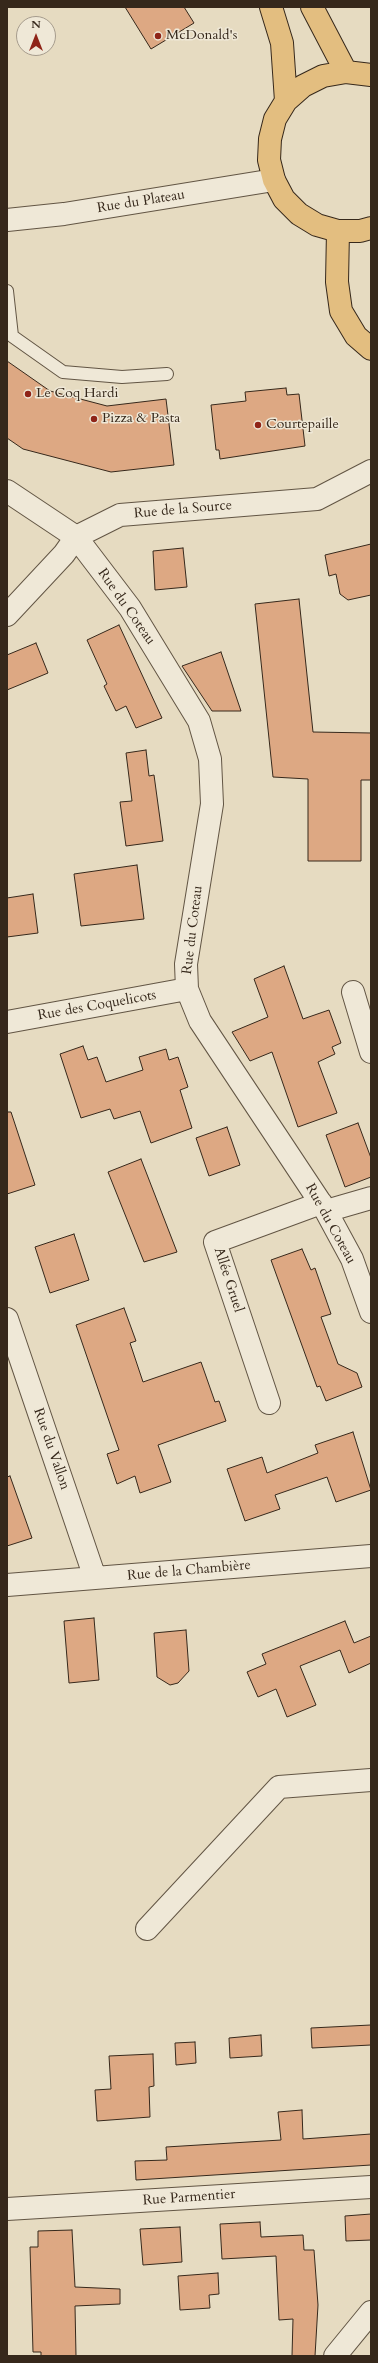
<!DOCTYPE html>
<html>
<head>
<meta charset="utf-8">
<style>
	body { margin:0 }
	#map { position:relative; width:378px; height:2363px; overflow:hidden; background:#e6dbc1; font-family:Cardo,serif }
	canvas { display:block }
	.frame { position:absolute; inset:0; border:8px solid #36281b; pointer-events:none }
	.north { position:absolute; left:16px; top:16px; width:40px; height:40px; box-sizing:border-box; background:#efe8d7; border:1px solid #a59b8c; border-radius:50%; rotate:0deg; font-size:11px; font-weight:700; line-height:16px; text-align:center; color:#36281b }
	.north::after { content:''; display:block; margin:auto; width:14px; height:18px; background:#8f2418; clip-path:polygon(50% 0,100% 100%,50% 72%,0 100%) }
</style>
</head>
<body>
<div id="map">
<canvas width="378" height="2363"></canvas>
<div class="frame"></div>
<div class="north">N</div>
</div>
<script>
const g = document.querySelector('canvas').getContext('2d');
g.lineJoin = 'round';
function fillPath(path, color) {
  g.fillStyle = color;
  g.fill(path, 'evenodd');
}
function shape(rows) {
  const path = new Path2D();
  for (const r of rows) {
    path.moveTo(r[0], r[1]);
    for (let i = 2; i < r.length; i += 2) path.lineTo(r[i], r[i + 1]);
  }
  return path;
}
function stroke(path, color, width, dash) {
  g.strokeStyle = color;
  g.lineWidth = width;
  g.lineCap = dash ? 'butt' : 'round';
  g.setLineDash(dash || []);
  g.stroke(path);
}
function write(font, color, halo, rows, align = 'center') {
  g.font = font + ' Cardo,serif';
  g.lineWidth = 3;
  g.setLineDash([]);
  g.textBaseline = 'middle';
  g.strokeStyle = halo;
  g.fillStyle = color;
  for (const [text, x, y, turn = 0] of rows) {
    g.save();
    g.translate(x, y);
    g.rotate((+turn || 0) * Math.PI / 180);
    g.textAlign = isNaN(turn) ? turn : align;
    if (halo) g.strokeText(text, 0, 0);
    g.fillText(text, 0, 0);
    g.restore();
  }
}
const building = shape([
	[125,7,184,7,194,23,151,49,125,7],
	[7,361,50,391,107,406,166,399,174,465,111,472,23,449,7,438,7,361],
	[286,388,287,395,299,394,305,446,220,459,219,450,216,450,211,405,246,401,245,392,286,388],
	[371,544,371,595,348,600,340,594,336,574,329,576,325,555,371,544],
	[183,548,187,587,155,590,153,551,183,548],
	[299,599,313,732,371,733,371,780,361,780,361,861,308,861,308,779,273,777,255,604,299,599],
	[119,625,162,718,136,728,126,706,116,711,104,686,107,684,87,640,119,625],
	[36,643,48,673,7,690,7,655,36,643],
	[221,652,241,711,212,711,182,666,221,652],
	[146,750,149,776,154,775,163,841,126,846,120,802,132,801,126,753,146,750],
	[137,865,144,919,81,926,74,874,137,865],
	[33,894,38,933,7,937,7,898,33,894],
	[284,966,303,1019,329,1010,341,1043,332,1047,335,1054,318,1062,337,1113,298,1127,272,1052,250,1061,232,1032,268,1017,254,979,284,966],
	[83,1046,88,1060,97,1057,106,1082,143,1070,139,1057,166,1049,169,1060,178,1057,188,1087,180,1090,192,1128,151,1143,140,1111,114,1119,110,1109,81,1118,60,1054,83,1046],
	[7,1112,11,1112,35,1185,7,1194,7,1112],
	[358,1123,371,1158,371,1177,345,1187,326,1135,358,1123],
	[227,1127,240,1165,209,1176,196,1138,227,1127],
	[141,1159,177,1252,144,1262,108,1172,141,1159],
	[74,1234,89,1280,50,1293,35,1247,74,1234],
	[302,1249,311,1270,315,1268,331,1314,321,1317,338,1364,357,1373,362,1387,326,1401,320,1386,317,1387,271,1260,302,1249],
	[124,1308,136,1341,130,1343,143,1382,201,1362,215,1402,219,1401,226,1421,158,1445,171,1482,140,1493,135,1476,117,1484,107,1454,119,1450,76,1325,124,1308],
	[353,1432,371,1490,336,1502,327,1477,275,1495,280,1509,245,1521,227,1469,262,1457,267,1473,318,1453,315,1445,353,1432],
	[10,1476,32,1538,7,1546,7,1477,10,1476],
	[94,1618,99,1680,69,1683,64,1621,94,1618],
	[345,1621,354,1643,371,1636,371,1663,349,1673,340,1650,300,1666,316,1705,287,1717,276,1689,258,1697,247,1672,266,1664,262,1654,345,1621],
	[186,1630,189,1671,178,1683,170,1685,157,1677,154,1633,186,1630],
	[371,2025,371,2045,312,2048,311,2028,371,2025],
	[261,2035,262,2056,230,2058,229,2038,261,2035],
	[195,2042,196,2063,176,2065,175,2043,195,2042],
	[153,2054,154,2086,149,2087,150,2117,97,2121,95,2090,111,2089,109,2056,153,2054],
	[302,2110,303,2139,371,2134,371,2165,136,2180,135,2161,167,2160,166,2147,281,2140,278,2112,302,2110],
	[371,2214,371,2240,346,2241,345,2216,371,2214],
	[260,2222,261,2237,303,2235,304,2250,314,2250,318,2305,315,2356,292,2356,293,2319,279,2320,276,2256,222,2259,220,2224,260,2222],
	[180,2227,182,2262,143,2265,140,2229,180,2227],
	[72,2230,75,2287,120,2289,120,2304,75,2306,76,2356,41,2356,41,2352,33,2352,30,2247,38,2247,38,2231,72,2230],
	[218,2273,219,2294,209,2295,210,2308,180,2310,178,2276,218,2273]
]);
fillPath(building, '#dda883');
stroke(building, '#36281b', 1);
const service = shape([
	[7,291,12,336,63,372,122,377,167,374]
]);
const minor = shape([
	[7,220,64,214,274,180],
	[7,491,76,537,130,608,199,721,210,759,212,804,186,964,187,989,200,1021,326,1211,352,1259,371,1312],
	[7,615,64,554,76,537,120,515,317,499,371,471],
	[353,992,371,1052],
	[7,1022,187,989],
	[326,1211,371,1198],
	[7,1319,95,1578],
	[269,1403,215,1242,321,1203],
	[7,1585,371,1556],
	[147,1929,279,1787,371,1780],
	[7,2209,371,2187],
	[335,2356,371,2312]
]);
const primary = shape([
	[271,7,282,43,286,101],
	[312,7,346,72],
	[371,75,346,72,323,76,303,86,286,101,275,119,270,139,269,160,274,180,284,199,299,214,317,225,338,231,360,231,371,228],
	[338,231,337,282,341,311,356,336,371,349]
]);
stroke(service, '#625544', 14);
stroke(minor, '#625544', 24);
stroke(primary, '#36281b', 24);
stroke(service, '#efe8d7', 12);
stroke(minor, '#efe8d7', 22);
stroke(primary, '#e3be80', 22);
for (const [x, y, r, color] of [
	[158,36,4,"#8f2418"],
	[28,394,4,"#8f2418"],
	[94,419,4,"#8f2418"],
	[258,425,4,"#8f2418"]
]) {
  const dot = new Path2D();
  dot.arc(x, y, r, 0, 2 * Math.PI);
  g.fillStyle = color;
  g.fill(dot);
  stroke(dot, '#efe8d7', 1.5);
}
write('14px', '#36281b', '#efe8d7', [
	["McDonald's",166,36],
	["Le Coq Hardi",36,394],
	["Pizza & Pasta",102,419],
	["Courtepaille",266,425]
], 'left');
write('14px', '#36281b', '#efe8d7', [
	["Rue du Plateau",141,202,-9],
	["Rue de la Source",183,510,-5],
	["Rue du Coteau",126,607,55],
	["Rue du Coteau",193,930,-83],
	["Rue des Coquelicots",97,1006,-10],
	["Rue du Coteau",330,1224,61],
	["Allée Gruel",228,1280,72],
	["Rue du Vallon",51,1449,71],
	["Rue de la Chambière",189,1571,-5],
	["Rue Parmentier",189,2198,-4]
]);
</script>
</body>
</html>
